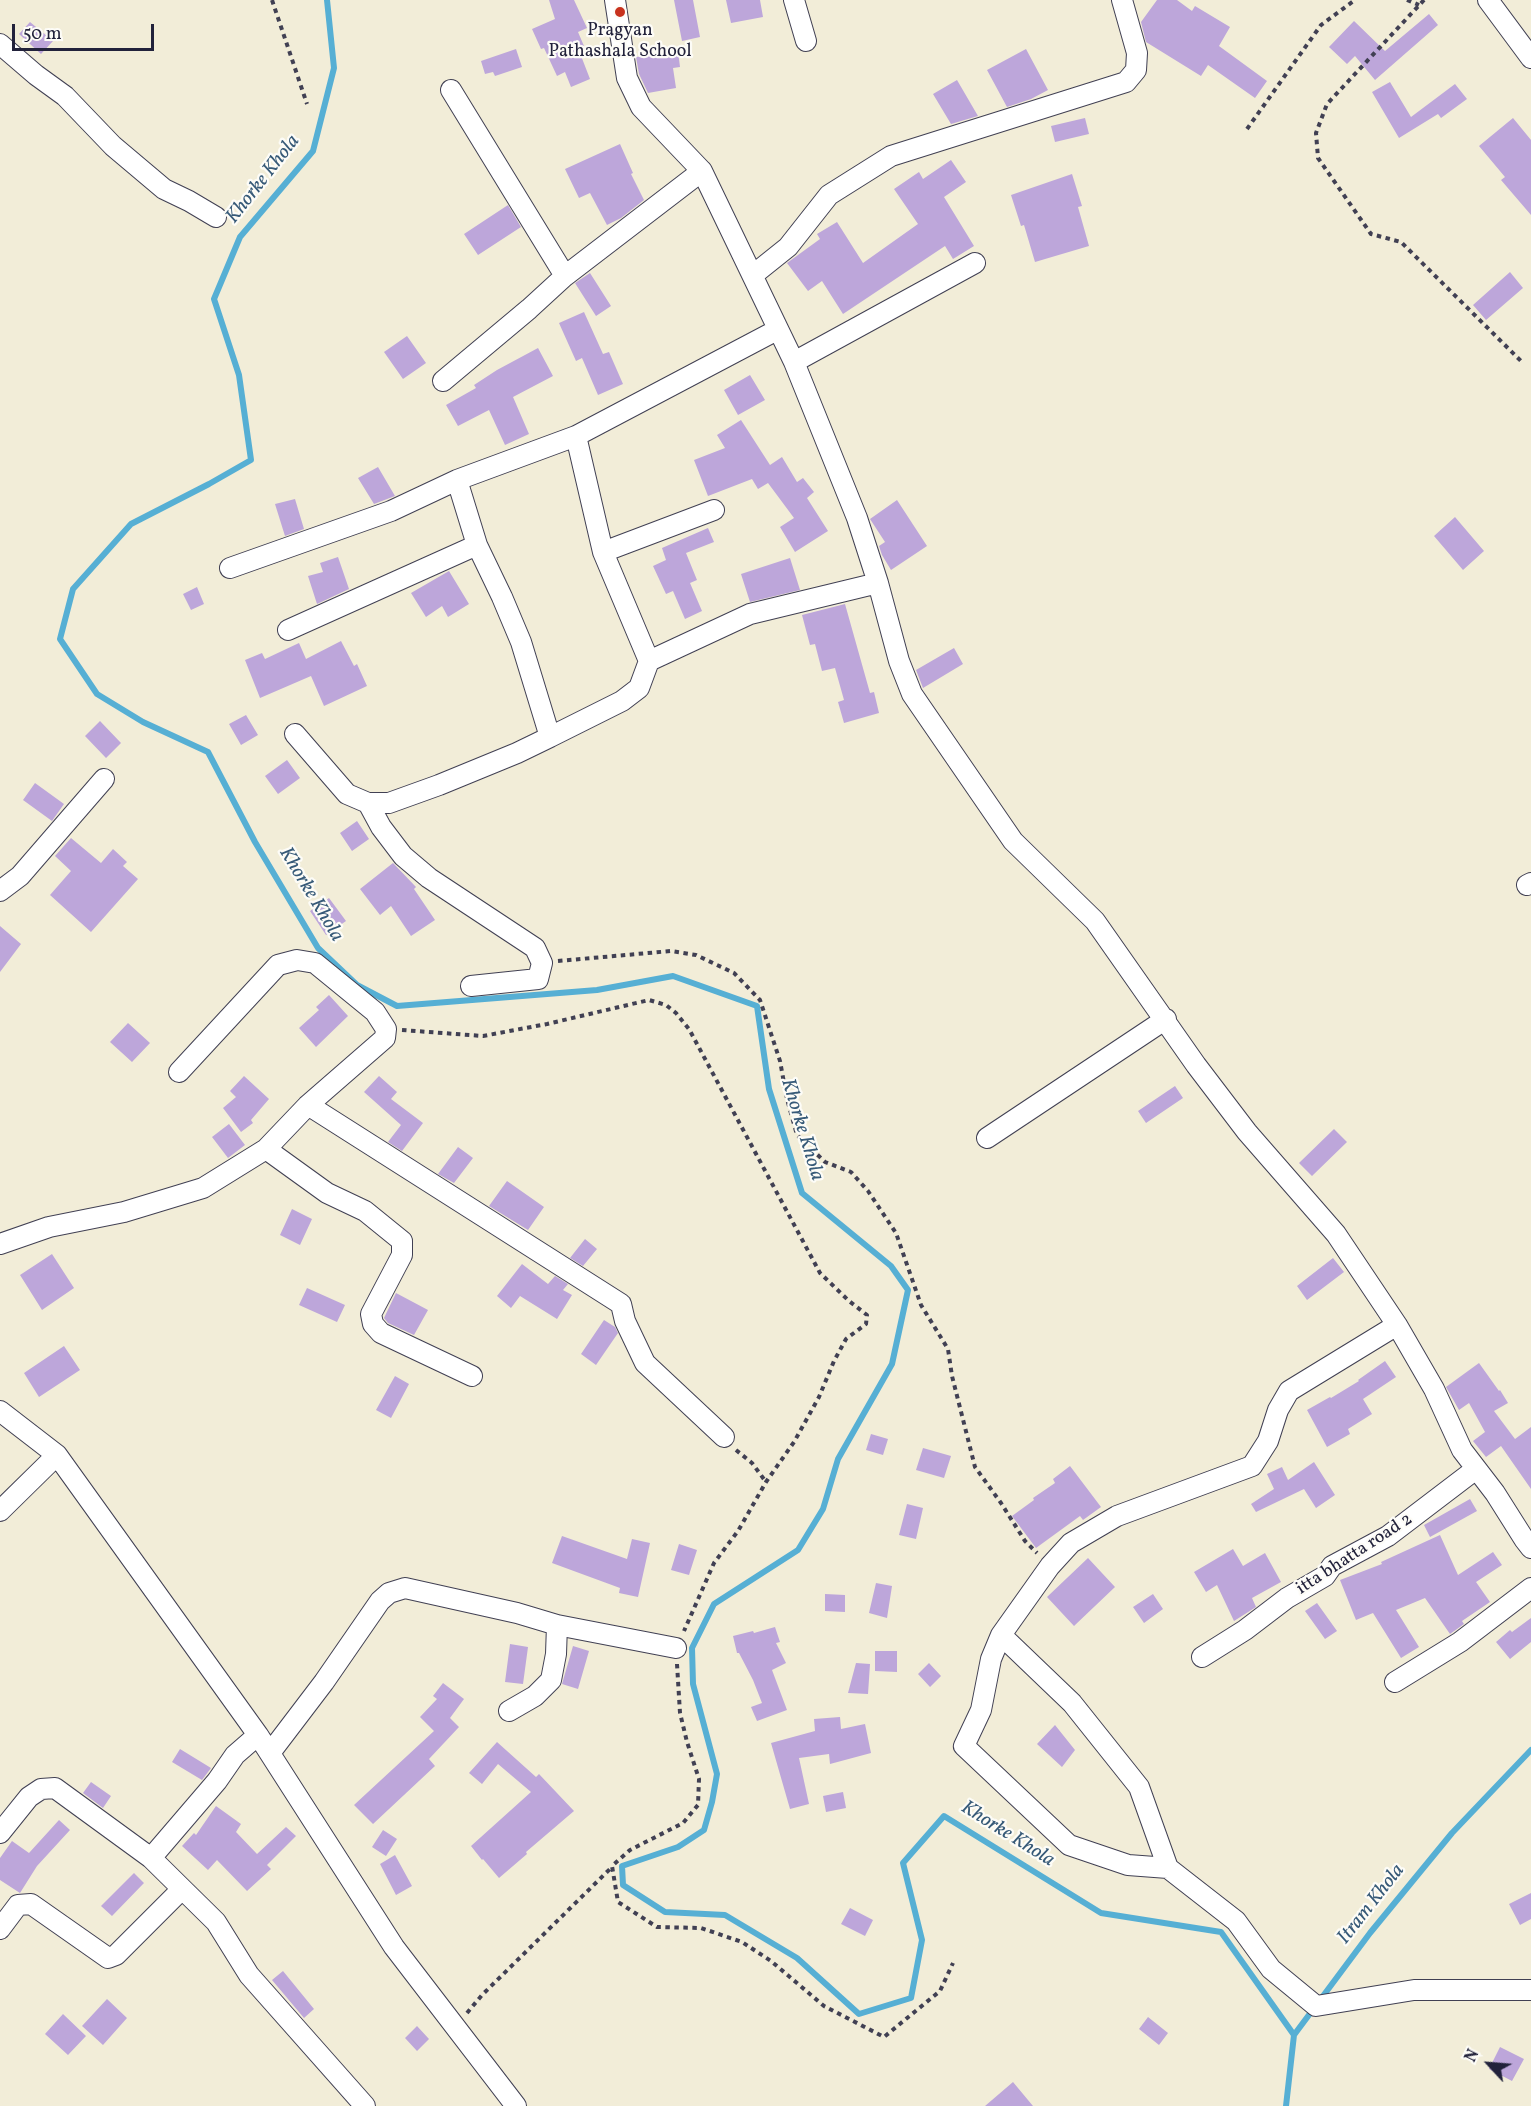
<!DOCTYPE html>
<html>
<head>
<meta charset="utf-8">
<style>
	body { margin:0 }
	#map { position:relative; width:1531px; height:2106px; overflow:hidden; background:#f2edd8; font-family:Vollkorn,serif }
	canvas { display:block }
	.north { position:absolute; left:1459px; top:2034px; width:60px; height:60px; -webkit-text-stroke:4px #fdfcf7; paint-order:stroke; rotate:296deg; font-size:16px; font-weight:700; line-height:24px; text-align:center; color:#22223b }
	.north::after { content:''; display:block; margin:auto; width:21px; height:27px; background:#22223b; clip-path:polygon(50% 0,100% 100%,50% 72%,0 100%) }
	.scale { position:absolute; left:12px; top:24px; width:142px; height:27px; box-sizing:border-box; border:3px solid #22223b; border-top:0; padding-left:8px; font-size:18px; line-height:21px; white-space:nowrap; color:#22223b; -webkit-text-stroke:4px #fdfcf7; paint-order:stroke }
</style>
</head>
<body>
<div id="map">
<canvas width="1531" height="2106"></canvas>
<div class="north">N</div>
<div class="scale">50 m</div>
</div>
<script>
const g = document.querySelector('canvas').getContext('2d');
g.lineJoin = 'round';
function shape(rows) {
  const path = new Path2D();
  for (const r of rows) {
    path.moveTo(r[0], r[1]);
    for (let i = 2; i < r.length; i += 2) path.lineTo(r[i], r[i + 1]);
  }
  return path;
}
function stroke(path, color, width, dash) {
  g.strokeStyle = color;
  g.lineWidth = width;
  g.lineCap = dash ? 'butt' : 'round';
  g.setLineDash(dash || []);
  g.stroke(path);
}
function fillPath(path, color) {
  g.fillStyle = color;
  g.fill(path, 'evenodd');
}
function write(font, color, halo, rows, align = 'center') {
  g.font = font + ' Vollkorn,serif';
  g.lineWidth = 4.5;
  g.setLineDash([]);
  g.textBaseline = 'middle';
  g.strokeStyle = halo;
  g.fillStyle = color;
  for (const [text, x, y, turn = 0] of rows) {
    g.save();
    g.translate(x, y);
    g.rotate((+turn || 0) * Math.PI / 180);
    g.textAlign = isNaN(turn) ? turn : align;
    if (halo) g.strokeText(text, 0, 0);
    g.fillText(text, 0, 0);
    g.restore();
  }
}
stroke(shape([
	[327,0,334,68,313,151,240,237,214,299,239,375,251,460,209,484,131,524,73,589,60,639,97,694,143,722,208,752,255,842,318,948,357,985,397,1006,597,990,673,976,757,1006,769,1089,802,1193,891,1266,908,1290,892,1364,838,1459,823,1509,798,1550,714,1604,692,1648,693,1684,717,1774,712,1802,704,1830,678,1847,622,1866,623,1885,665,1912,725,1915,797,1958,859,2014,911,1998,922,1940,903,1863,944,1816,1101,1913,1221,1932,1294,2035],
	[1286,2106,1294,2035,1370,1933,1452,1833,1531,1750]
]), '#56afd4', 6);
fillPath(shape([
	[549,0,574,0,587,28,578,32,584,46,578,48,590,79,571,87,565,72,557,76,544,48,541,49,532,29,555,19],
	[674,0,693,0,700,37,682,41],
	[726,0,760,0,763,17,731,23],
	[1157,0,1177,0,1192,11,1195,6,1230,27,1219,46,1267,81,1255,98,1208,65,1201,76,1146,42,1141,22],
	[1429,14,1438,25,1375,80,1355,56,1347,64,1329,47,1354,21,1385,51],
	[30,22,53,41,41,54,19,34],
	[516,49,522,67,495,76,493,72,485,74,481,61],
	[1026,49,1048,90,1031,99,1007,107,987,70],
	[678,51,680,67,673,68,676,88,648,93,639,74,636,57],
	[957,80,978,116,951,124,933,94],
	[1390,82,1411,117,1455,84,1467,99,1441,118,1438,114,1399,138,1372,92],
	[1085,118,1089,134,1055,142,1051,126],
	[1513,118,1531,140,1531,215,1501,180,1505,177,1479,146],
	[620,144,633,173,631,174,644,200,621,218,607,225,590,193,579,198,565,169],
	[951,160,966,182,944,197,974,246,953,259,945,246,843,314,822,281,808,291,787,263,820,239,817,234,837,222,863,263,918,224,894,189,919,172,923,179],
	[1072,174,1082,206,1078,207,1089,246,1035,262,1024,225,1021,226,1011,195],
	[508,205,521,227,478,255,464,234],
	[1510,272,1523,288,1486,320,1473,305],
	[590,273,611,306,596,316,575,283],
	[584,312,603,354,609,352,623,384,598,395,582,358,576,361,559,323],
	[407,336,426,363,403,379,384,352],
	[538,348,553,376,513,397,529,434,505,445,489,410,458,426,446,405,476,388,474,385,497,370],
	[750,375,765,400,738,415,724,390],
	[741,420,770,465,782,457,797,482,803,478,814,492,807,498,828,531,795,552,780,527,794,518,768,483,758,489,752,479,708,496,694,460,725,448,717,435],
	[378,467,395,496,374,504,358,478],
	[295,499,304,529,285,536,275,504],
	[897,500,927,546,891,570,882,555,879,546,885,542,870,519],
	[1455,517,1484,551,1463,570,1434,536],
	[708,528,714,542,686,553,697,580,690,583,702,611,685,619,673,591,666,594,653,566,666,560,662,548],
	[338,557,349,589,317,604,308,576,323,572,320,563],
	[790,558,800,590,750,602,741,574],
	[449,571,469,604,448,617,442,606,426,617,411,593],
	[197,587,204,604,191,610,183,594],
	[845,604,870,693,874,692,879,713,844,723,838,702,844,700,835,668,822,671,815,644,810,645,802,615],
	[341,641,354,666,357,664,367,686,324,706,311,676,260,698,245,660,262,653,265,659,299,643,306,659],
	[954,648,963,664,923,688,916,670],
	[246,715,258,735,241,745,229,724],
	[100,721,121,743,106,758,85,736],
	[287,760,300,778,278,794,265,776],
	[35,783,64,804,52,821,23,800],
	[357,821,369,839,352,851,340,833],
	[71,838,101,863,113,849,127,862,123,866,138,879,91,932,50,895,71,871,55,856],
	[393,863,416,887,414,889,435,920,411,936,391,906,380,915,360,889],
	[329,898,346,921,326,935,310,911],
	[0,926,21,944,0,972],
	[329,995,348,1016,316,1047,299,1028,319,1010,316,1007],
	[128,1023,150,1043,132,1062,110,1042],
	[244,1076,269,1099,251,1120,253,1123,241,1132,223,1108,236,1097,230,1091],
	[379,1076,397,1092,391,1099,423,1123,402,1151,388,1142,401,1125,364,1092],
	[1175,1086,1183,1098,1146,1123,1138,1111],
	[229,1124,245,1145,228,1158,212,1137],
	[1334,1129,1347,1142,1312,1176,1299,1163],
	[458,1147,473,1158,454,1183,438,1174],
	[507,1181,544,1207,528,1230,489,1206],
	[292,1209,312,1219,300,1245,280,1235],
	[585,1239,597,1249,583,1266,570,1258],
	[52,1254,74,1288,42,1310,20,1275],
	[1333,1258,1344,1272,1307,1300,1297,1286],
	[522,1264,548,1284,555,1276,568,1284,563,1290,572,1295,557,1319,520,1296,511,1308,497,1296],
	[307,1288,345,1305,337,1322,299,1305],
	[396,1293,428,1310,414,1335,388,1323,384,1318],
	[604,1320,615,1327,618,1333,596,1365,581,1354],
	[64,1346,80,1370,39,1397,24,1373],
	[1385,1361,1396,1377,1363,1399,1372,1414,1348,1429,1350,1434,1327,1447,1307,1410,1330,1397,1331,1398,1359,1381,1358,1380],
	[1479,1363,1499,1391,1500,1390,1508,1403,1494,1411,1515,1439,1531,1427,1531,1489,1501,1446,1486,1457,1473,1441,1485,1432,1469,1403,1459,1410,1446,1387],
	[395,1376,409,1384,391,1418,376,1410],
	[871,1434,888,1439,883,1455,866,1450],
	[923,1448,951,1456,944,1478,916,1470],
	[1314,1462,1335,1495,1316,1508,1304,1489,1256,1512,1251,1504,1274,1489,1267,1474,1282,1467,1288,1480],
	[1070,1466,1101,1507,1083,1520,1080,1516,1036,1548,1012,1516,1034,1500,1033,1498,1055,1483,1053,1479],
	[1470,1499,1477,1511,1430,1537,1424,1525],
	[907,1504,923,1508,916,1539,899,1535],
	[1440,1535,1458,1575,1493,1552,1502,1565,1476,1582,1490,1602,1462,1621,1464,1624,1450,1634,1425,1598,1396,1610,1419,1647,1401,1658,1373,1613,1356,1620,1340,1580,1382,1564,1381,1562],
	[562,1536,627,1559,632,1539,650,1543,638,1597,619,1593,620,1588,552,1563],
	[679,1544,697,1550,689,1575,671,1570],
	[1233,1549,1243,1566,1265,1553,1281,1582,1252,1598,1256,1607,1234,1621,1217,1585,1206,1592,1194,1572],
	[1088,1558,1115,1587,1074,1626,1047,1597],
	[876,1583,892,1586,887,1618,869,1613],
	[825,1594,845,1595,845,1612,825,1611],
	[1153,1594,1163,1609,1144,1623,1133,1607],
	[1317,1603,1337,1631,1325,1639,1305,1611],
	[1531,1618,1531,1642,1510,1659,1496,1642,1510,1630,1512,1632],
	[775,1627,780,1642,776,1643,786,1663,772,1670,787,1710,757,1721,751,1707,762,1703,753,1680,739,1653,737,1653,733,1636,753,1631,754,1633],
	[510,1644,528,1647,523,1684,505,1682],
	[573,1646,589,1651,578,1689,562,1684],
	[875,1651,897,1651,897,1672,875,1671],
	[856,1663,870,1664,868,1694,848,1693],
	[929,1663,941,1676,930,1687,918,1674],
	[443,1683,464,1699,450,1718,459,1727,429,1759,435,1766,373,1824,354,1805,434,1731,420,1717,437,1699,433,1696],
	[840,1717,841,1729,865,1724,871,1753,830,1764,829,1754,799,1758,809,1804,790,1809,771,1743,815,1731,814,1719],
	[1055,1725,1075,1750,1062,1767,1037,1744],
	[497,1742,536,1777,539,1774,574,1811,526,1852,527,1854,499,1878,483,1859,482,1860,471,1846,531,1792,498,1764,482,1784,469,1773],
	[180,1749,211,1768,202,1780,172,1762],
	[91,1782,111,1796,103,1808,83,1793],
	[843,1792,846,1808,826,1812,823,1796],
	[216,1806,241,1824,236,1832,257,1854,286,1827,296,1836,267,1865,271,1869,247,1891,217,1860,208,1870,182,1846,194,1833,196,1835],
	[59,1820,70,1830,37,1866,20,1893,0,1880,0,1858,12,1841,29,1853],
	[383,1830,397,1839,386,1856,372,1847],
	[395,1855,412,1886,396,1895,380,1864],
	[134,1873,144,1883,112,1916,101,1906],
	[1531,1893,1531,1919,1520,1925,1509,1904],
	[850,1908,873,1920,865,1936,841,1924],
	[283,1971,314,2009,304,2018,272,1980],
	[107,1999,127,2018,103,2045,82,2026],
	[63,2014,86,2036,68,2055,45,2034],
	[1148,2017,1168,2033,1159,2045,1139,2029],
	[417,2026,429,2039,417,2051,405,2038],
	[1500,2047,1524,2059,1512,2081,1489,2069],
	[1013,2082,1033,2106,985,2106]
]), '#bda6da');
const minor = shape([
	[615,0,627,78,641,107,702,171,794,362,857,518,878,583,899,661,912,694,1013,841,1095,921,1196,1065,1247,1132,1336,1234,1397,1325,1434,1389,1462,1450,1495,1493,1524,1539,1531,1548],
	[794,0,806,41],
	[1488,0,1531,58],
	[0,44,36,75,65,96,113,146,164,189,189,201,216,217],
	[451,90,565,276],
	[753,275,788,247,829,195,891,156,1126,82,1136,70,1137,53,1122,0],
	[794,362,975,263],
	[443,381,529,309,565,276,702,171],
	[576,436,603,552,649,661,750,614,878,583],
	[603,552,714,510],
	[230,568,391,511,457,480,576,436,777,330],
	[288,630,477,545],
	[295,734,347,794,368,803,389,803,439,785,517,753,550,737,521,642,502,597,477,545,457,480],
	[550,737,622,701,639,688,649,661],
	[368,803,381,827,403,856,429,878,535,948,542,963,538,979,471,986],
	[1527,885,1531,883],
	[0,891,20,876,104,779],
	[308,1105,621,1304,625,1321,645,1363,724,1437],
	[987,1138,1166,1019],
	[266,1149,327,1193,365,1211,402,1241,402,1255,371,1314,373,1324,381,1333,472,1376],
	[0,1244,49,1227,124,1212,203,1188,266,1149,308,1105,385,1038,386,1029,375,1012,315,963,297,960,278,965,179,1072],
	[1397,1325,1289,1391,1278,1410,1268,1441,1252,1466,1117,1516,1071,1543,1050,1566,1001,1635,991,1659,981,1710,964,1746,1069,1845,1128,1865,1168,1868,1236,1921,1271,1969,1316,2006,1414,1990,1531,1990],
	[0,1411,57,1455,258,1735,394,1947,516,2106],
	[0,1511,57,1455],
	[1001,1635,1072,1703,1139,1787,1168,1868],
	[1202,1657,1245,1630,1287,1598,1325,1576,1332,1566,1388,1536,1476,1469],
	[1395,1682,1460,1642,1531,1588],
	[509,1711,535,1696,551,1680,556,1654,557,1625],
	[270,1753,324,1682,380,1601,389,1593,405,1588,517,1613,557,1625,676,1648],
	[0,1833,29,1797,41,1789,55,1788,151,1858,216,1922,249,1975,365,2106],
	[151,1858,217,1781,235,1755,258,1735],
	[0,1929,18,1905,31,1904,108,1958,116,1955,182,1889]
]);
stroke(minor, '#414053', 22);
stroke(shape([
	[272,0,307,104],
	[1407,0,1419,5],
	[1424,0,1327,104,1316,133,1318,158,1371,234,1401,242,1521,361],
	[1247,129,1321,25,1355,0],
	[558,961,671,951,696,955,734,973,760,1000,780,1061,787,1099,797,1135,825,1162,851,1172,868,1191,896,1233,921,1305,948,1349,952,1376,975,1467,1001,1503,1025,1541,1037,1553],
	[402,1030,483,1036,547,1024,649,1000,666,1005,676,1013,689,1029,820,1273,849,1301,867,1315,866,1324,846,1339,834,1361,819,1397,794,1442,766,1482,738,1531,714,1563,684,1631],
	[736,1450,752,1463,766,1482],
	[677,1664,680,1713,687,1742,699,1779,698,1805,683,1823,630,1850,612,1866,618,1902,657,1927,701,1928,742,1942,771,1961,824,2006,884,2037,940,1991,953,1963],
	[467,2013,482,1995,612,1867]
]), '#414053', 4, [4.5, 4.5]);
stroke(minor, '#fff', 20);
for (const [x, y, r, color] of [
	[620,12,6,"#c8321e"]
]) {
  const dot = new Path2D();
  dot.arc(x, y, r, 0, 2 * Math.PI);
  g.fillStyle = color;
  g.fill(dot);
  stroke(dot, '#fdfcf7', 2);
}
write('18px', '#22223b', '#fdfcf7', [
	["Pragyan",620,32],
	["Pathashala School",620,53]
]);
write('18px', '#22223b', '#fdfcf7', [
	["itta bhatta road 2",1355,1555,-33]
]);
write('italic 20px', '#375a78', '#fdfcf7', [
	["Khorke Khola",264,180,-52],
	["Khorke Khola",310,895,59],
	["Khorke Khola",801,1130,73],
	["Khorke Khola",1007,1835,32],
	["Itram Khola",1372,1905,-52]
]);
</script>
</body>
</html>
